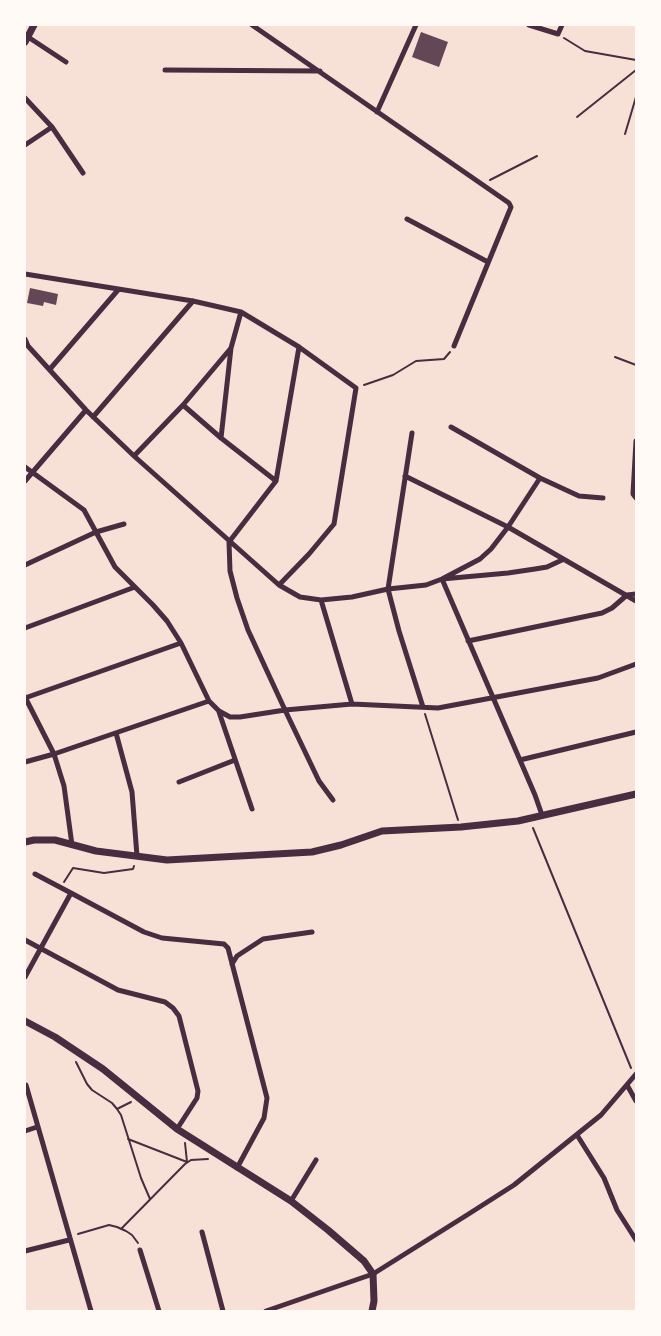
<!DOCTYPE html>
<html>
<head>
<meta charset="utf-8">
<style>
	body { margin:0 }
	#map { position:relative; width:661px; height:1336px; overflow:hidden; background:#f7e1d7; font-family:"Fira Sans Condensed",sans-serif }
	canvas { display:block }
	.frame { position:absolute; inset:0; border:26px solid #fffaf5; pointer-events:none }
</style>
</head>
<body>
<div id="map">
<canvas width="661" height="1336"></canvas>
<div class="frame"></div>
</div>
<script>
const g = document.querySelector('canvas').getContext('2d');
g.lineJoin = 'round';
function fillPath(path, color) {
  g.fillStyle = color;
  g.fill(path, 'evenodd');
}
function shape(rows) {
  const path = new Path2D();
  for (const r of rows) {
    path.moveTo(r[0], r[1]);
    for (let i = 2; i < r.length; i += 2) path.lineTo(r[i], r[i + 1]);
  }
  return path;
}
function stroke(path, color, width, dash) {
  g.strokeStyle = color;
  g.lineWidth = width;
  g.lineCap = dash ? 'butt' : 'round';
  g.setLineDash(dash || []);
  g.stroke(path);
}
fillPath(shape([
	[421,32,448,42,439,67,412,57],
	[30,288,58,294,56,305,44,302,43,306,27,303]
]), '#644757');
stroke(shape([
	[564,38,585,51,636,60],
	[577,117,636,70],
	[625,134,636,97],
	[490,180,537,156],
	[615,357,636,365],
	[364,385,393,375,416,361,444,359,450,352],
	[425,714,458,820],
	[533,828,631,1068],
	[64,882,73,868,104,873,133,869,134,866],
	[76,1062,87,1084,92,1090,112,1103,117,1109,121,1115,141,1178,150,1199],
	[117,1109,131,1102],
	[128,1139,187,1162,185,1143],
	[121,1229,185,1164,191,1160,208,1159],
	[78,1234,109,1225,117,1227,126,1231,132,1235,138,1243]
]), '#4a2c40', 2);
stroke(shape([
	[252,25,509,203,511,207,454,346],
	[529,25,558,34,562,25],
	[28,37,66,62],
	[165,70,320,71],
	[25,98,52,127,83,173],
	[377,112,416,25],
	[25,145,52,127],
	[407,219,488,262],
	[25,274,193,301,241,312,299,347,356,388,334,524,309,554,279,585],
	[25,339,28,346,86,410,134,456,279,585,300,597,321,600,352,597,388,589,426,585,442,579,480,559,491,549,508,527,540,478],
	[299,347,276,481,229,542,230,571,237,598,248,630,285,710,319,781,333,800],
	[50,369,118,290],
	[183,405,221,438,276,481],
	[93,417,193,301],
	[451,427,540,478,579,496,603,498],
	[412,433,388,589,399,631,423,707],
	[221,438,231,348,241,312],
	[636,441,633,494,636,498],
	[134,456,183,405,231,348],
	[25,467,84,510,115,567,153,605,167,621,181,643,209,701,219,711,230,717,240,717,285,710,352,704,438,708,598,678,636,664],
	[405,476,508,527,636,601],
	[25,481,86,410],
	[25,565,96,532,124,524],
	[321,600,352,704],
	[25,628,135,587],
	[468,641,602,613,612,608,627,595,636,594],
	[25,697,54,754,64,786,72,845],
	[25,698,181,643],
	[219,712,252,809],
	[116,733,132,792,137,856],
	[520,760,636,732],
	[25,762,54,754,209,701],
	[179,782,235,760],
	[542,815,535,795,442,579,508,573,535,569,547,567,562,560],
	[35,874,71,893],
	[25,940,118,990,165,1002,173,1008,179,1016,198,1091,197,1098,177,1129],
	[232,964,237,956,263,939,312,932],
	[25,977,71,893,144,932,162,938,224,944,228,948,267,1098,264,1118,237,1168],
	[26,1085,91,1311],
	[627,1085,636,1101],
	[25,1131,37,1127],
	[577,1135,604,1178,617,1210,636,1240],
	[291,1201,316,1160],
	[202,1232,223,1311],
	[140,1250,159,1311],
	[25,1251,69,1240],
	[266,1311,373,1274,467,1215,514,1185,601,1115,636,1074]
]), '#4a2c40', 5);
stroke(shape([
	[25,42,34,25],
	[25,842,34,840,55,840,96,851,167,860,312,852,341,845,382,831,461,827,518,821,636,794],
	[25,1021,55,1037,103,1069,177,1129,291,1201,328,1230,364,1261,373,1274,374,1301,372,1311]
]), '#4a2c40', 7);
</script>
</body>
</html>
